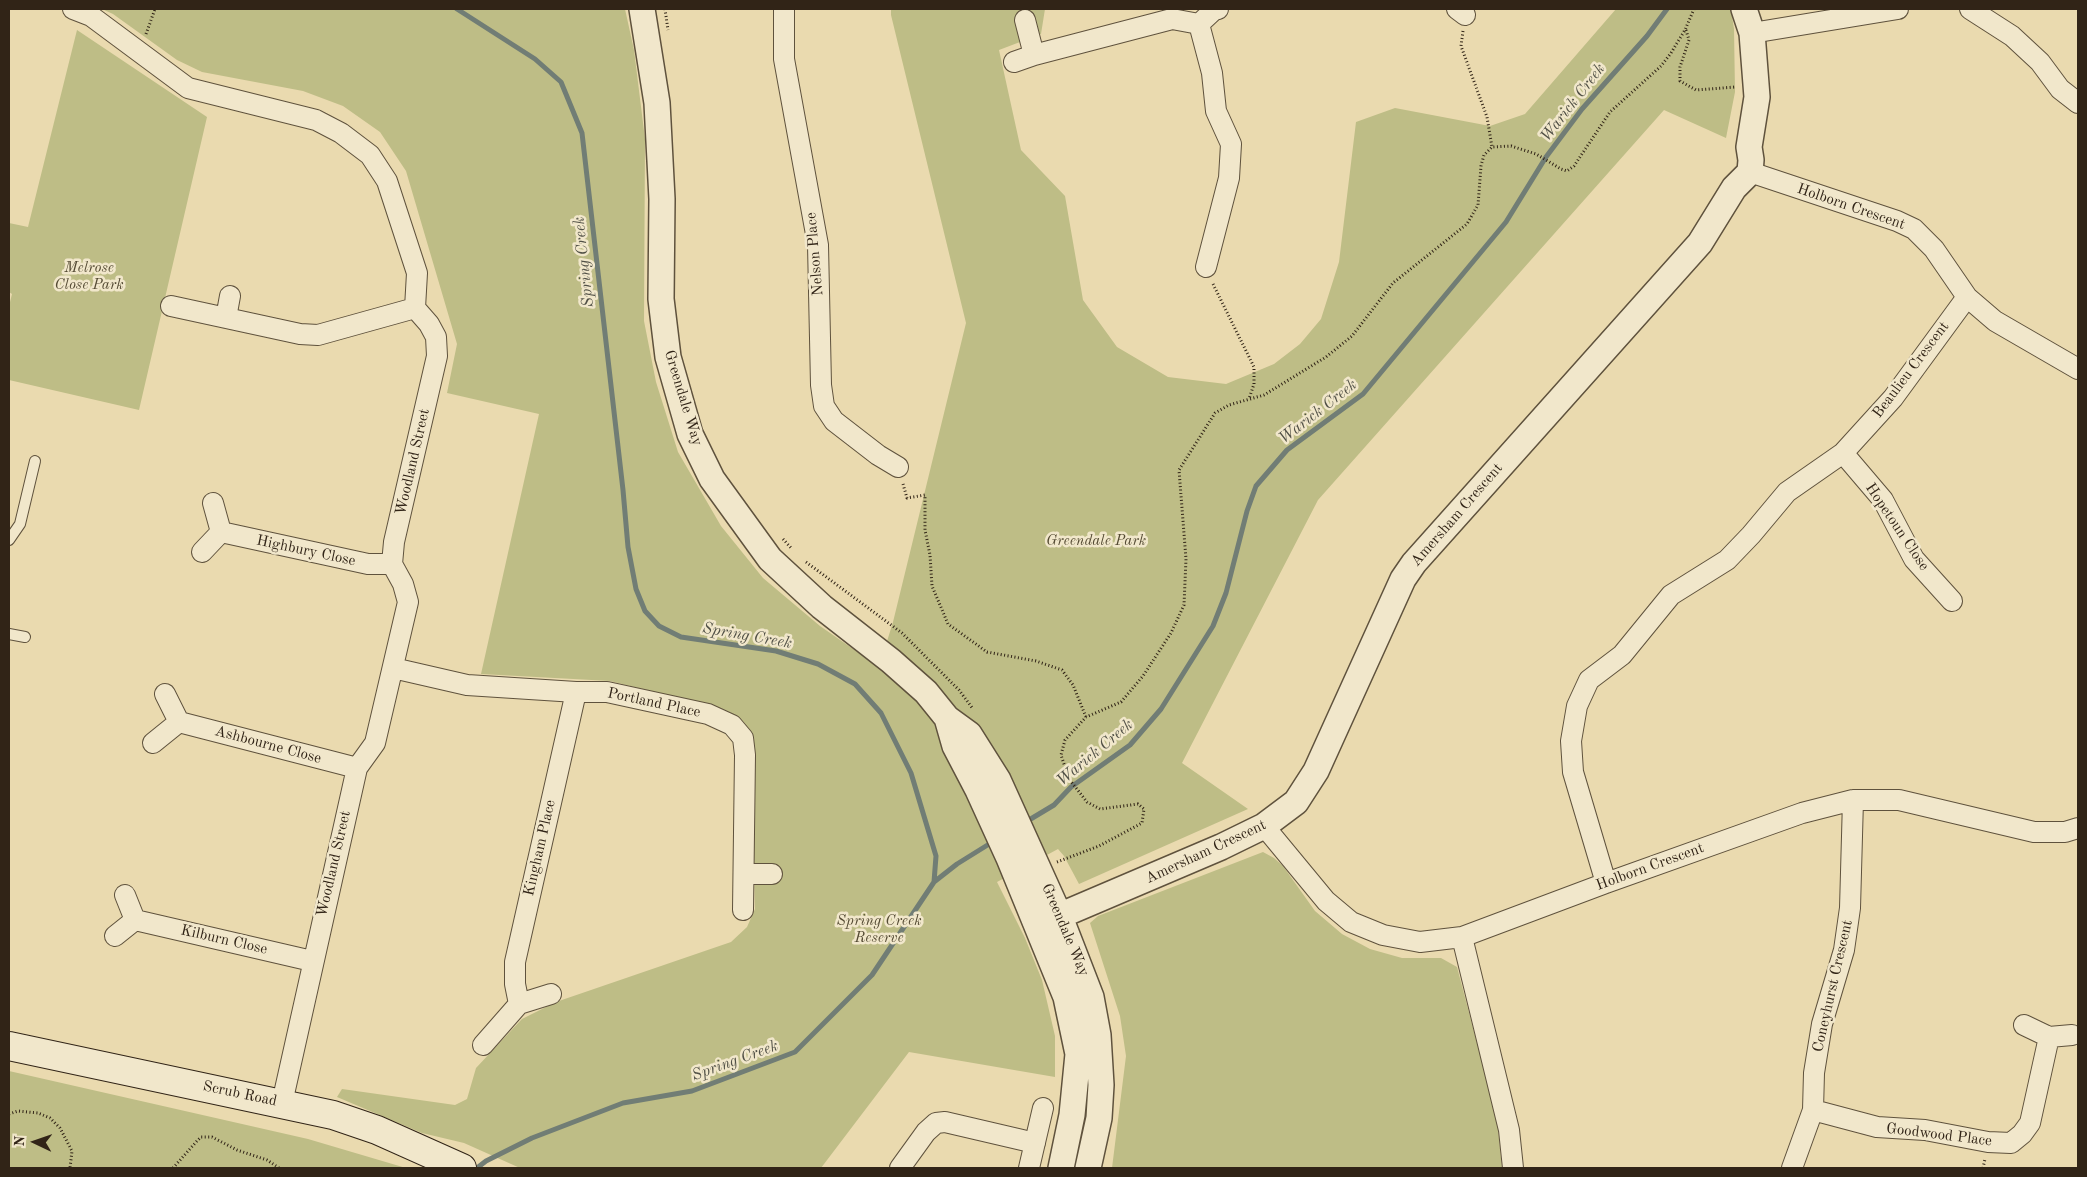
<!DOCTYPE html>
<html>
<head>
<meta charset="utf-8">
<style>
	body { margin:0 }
	#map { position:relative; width:2087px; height:1177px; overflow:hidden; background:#eadaaf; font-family:"Old Standard TT",serif }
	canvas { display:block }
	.frame { position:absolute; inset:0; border:10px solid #312417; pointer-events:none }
	.north { position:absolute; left:10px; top:1117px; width:50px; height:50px; -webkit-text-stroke:4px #f1e7cb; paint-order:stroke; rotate:273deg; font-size:14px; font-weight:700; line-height:20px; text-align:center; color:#312417 }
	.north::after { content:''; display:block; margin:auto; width:18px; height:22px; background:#312417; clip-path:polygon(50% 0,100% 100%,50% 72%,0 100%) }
</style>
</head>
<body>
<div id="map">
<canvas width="2087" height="1177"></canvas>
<div class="frame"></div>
<div class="north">N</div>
</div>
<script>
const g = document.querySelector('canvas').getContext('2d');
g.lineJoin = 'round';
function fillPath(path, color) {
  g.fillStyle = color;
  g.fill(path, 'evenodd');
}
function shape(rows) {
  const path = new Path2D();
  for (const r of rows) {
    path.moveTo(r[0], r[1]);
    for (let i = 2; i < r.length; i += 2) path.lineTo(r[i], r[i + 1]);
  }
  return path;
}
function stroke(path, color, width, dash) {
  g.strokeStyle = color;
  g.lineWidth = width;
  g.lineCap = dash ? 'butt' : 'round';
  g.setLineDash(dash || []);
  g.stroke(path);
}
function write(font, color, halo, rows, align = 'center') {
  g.font = font + ' "Old Standard TT",serif';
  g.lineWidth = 5;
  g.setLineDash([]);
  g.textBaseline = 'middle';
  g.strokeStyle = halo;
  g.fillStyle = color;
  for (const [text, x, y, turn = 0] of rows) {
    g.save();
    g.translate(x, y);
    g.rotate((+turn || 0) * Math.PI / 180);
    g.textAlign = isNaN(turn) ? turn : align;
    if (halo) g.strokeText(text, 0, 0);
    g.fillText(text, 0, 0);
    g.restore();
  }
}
fillPath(shape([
	[102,9,625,9,634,50,645,139,644,321,656,382,678,452,721,526,763,578,820,626,879,667,893,622,966,323,891,15,891,9,1045,9,1041,34,999,50,1021,150,1065,196,1083,300,1117,347,1168,377,1226,384,1274,364,1300,344,1321,319,1339,262,1356,122,1395,108,1490,126,1525,114,1616,9,1731,9,1734,29,1735,92,1726,138,1664,110,1318,500,1182,763,1248,809,1079,884,1064,856,1058,849,997,882,1025,938,1042,980,1055,1036,1055,1077,909,1052,821,1168,520,1168,464,1143,422,1133,337,1097,342,1089,455,1105,467,1099,476,1068,522,1019,556,1002,731,942,747,927,755,909,752,769,749,740,704,704,610,681,481,674,539,414,447,393,457,344,406,171,380,132,343,106,303,91,202,72,177,60,113,14],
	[77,30,207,117,139,410,9,380,9,306,12,294,9,292,9,223,28,227],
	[1263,852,1274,858,1283,866,1315,911,1342,934,1370,949,1402,958,1441,958,1457,967,1497,1119,1502,1168,1112,1168,1126,1056,1120,1016,1090,923,1098,916],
	[9,1071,308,1139,406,1168,9,1168]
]), '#bebd86');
stroke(shape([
	[457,9,535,59,561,82,582,133,623,490,628,547,636,589,645,611,659,626,681,637,776,651,818,664,855,684,881,713,911,773,936,856,934,882,872,975,795,1052,692,1091,623,1103,532,1138,486,1161,477,1168],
	[1024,823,1054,805,1071,787,1130,745,1161,709,1213,626,1226,593,1247,511,1256,486,1287,450,1363,394,1506,222,1546,157,1582,109,1647,36,1667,9],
	[934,882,957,864,994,841]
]), '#717d75', 5);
const service = shape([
	[9,540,20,524,35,461],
	[9,634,25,637]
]);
const minor = shape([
	[73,9,91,16,188,88,316,120,341,133,370,155,387,181,417,273,415,308,429,324,436,337,437,356,394,542,392,564,403,584,408,602,375,743,357,768,282,1103],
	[784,9,784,59,818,245,821,385,824,406,834,421,878,455,898,467],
	[1457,9,1465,15],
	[1970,9,2012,36,2040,62,2060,89,2078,103],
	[1199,24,1212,73,1216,111,1231,144,1229,178,1206,267],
	[1752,33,1898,9],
	[1034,55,1172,19,1199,24,1214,10,1218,9],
	[1014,62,1034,55,1025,20],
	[1750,172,1897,221,1914,229,1934,249,1967,297,1995,321,2078,369],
	[171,306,300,334,318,335,415,308],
	[226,318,230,296],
	[1843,453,1883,500,1914,559,1952,601],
	[221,532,368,564,392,564],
	[202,552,221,532,213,503],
	[393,668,467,685,576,692,607,692,708,714,732,725,743,738,745,755,743,910],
	[179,722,357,768],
	[153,743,179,722,165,694],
	[1264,826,1326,901,1351,922,1383,935,1420,942,1462,937,1606,883,1802,813,1853,800,1899,800,2034,832,2065,832,2078,828],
	[745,874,772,874],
	[1606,883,1573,772,1571,741,1577,706,1589,680,1622,655,1671,595,1727,560,1751,535,1787,492,1843,453,1893,398,1967,297],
	[135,920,312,961],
	[115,936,135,920,125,895],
	[1462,937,1509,1130,1513,1168],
	[519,1004,515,984,515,962,576,692],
	[2024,1025,2049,1037,2072,1035],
	[483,1045,519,1004,551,994],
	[1813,1110,1877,1127,1925,1130,1988,1142,2011,1143,2022,1134,2030,1123,2049,1037],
	[900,1168,926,1132,936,1123,945,1122,1035,1143],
	[1029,1168,1043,1108],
	[1792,1168,1813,1110,1814,1073,1822,1024,1844,950,1850,908,1853,800]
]);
const tertiary = shape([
	[642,9,657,103,662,199,661,299,668,357,690,434,712,479,770,559,822,607,891,661,926,692,947,718,969,734,998,780,1060,917,1091,997,1098,1035,1101,1085,1099,1118,1088,1168],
	[947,718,955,746,978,790,1009,858,1066,997,1078,1054,1072,1115,1061,1168],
	[1038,925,1221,847,1264,826,1296,802,1316,771,1403,579,1414,563,1700,243,1734,188,1750,172,1751,160,1749,147,1757,97,1752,33,1744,9]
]);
const secondary = shape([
	[9,1046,333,1115,377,1130,462,1168]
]);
stroke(service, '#5f523d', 12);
stroke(minor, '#5f523d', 22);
stroke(tertiary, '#5f523d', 28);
stroke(secondary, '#312417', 30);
stroke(shape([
	[665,9,668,30],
	[1686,30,1689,40,1680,67,1680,81,1696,90,1735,87],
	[1463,31,1461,46,1487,117,1492,147],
	[146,34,155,9],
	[1213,284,1254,367,1254,384,1249,399],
	[903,484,907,498,925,495,925,530,930,555,932,586,948,624,987,652,1036,661,1062,670,1073,685,1086,717],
	[783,539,792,549],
	[806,562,902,633,959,690,973,709],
	[1057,862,1099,846,1142,823,1144,809,1138,804,1100,809,1087,802,1069,779,1061,755,1065,740,1086,717,1121,702,1143,676,1171,633,1184,605,1186,559,1179,470,1215,413,1229,405,1264,395,1326,357,1352,336,1393,283,1467,224,1478,205,1481,166,1484,155,1492,147,1511,146,1536,154,1561,169,1567,171,1574,166,1610,112,1661,66,1671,53,1685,30,1694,9],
	[9,1114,18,1111,38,1113,50,1118,60,1128,72,1151,70,1168],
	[173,1168,197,1141,201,1137,212,1137,237,1150,267,1160,279,1168],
	[1983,1168,1985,1159]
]), '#312417', 3, [1, 2.5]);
stroke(service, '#f1e7cb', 10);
stroke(minor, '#f1e7cb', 20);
stroke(tertiary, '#f1e7cb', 25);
stroke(secondary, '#f1e7cb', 28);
write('15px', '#312417', '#f1e7cb', [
	["Holborn Crescent",1851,207,19],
	["Nelson Place",815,254,-95],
	["Beaulieu Crescent",1911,370,-53],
	["Greendale Way",683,398,73],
	["Woodland Street",413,462,-77],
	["Amersham Crescent",1457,515,-49],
	["Hopetoun Close",1897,527,56],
	["Highbury Close",306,551,12],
	["Portland Place",654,703,12],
	["Ashbourne Close",268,745,15],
	["Kingham Place",540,848,-77],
	["Amersham Crescent",1206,852,-25],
	["Woodland Street",334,864,-77],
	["Holborn Crescent",1650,867,-20],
	["Greendale Way",1065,930,67],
	["Kilburn Close",224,940,13],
	["Coneyhurst Crescent",1833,986,-77],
	["Scrub Road",240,1094,12],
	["Goodwood Place",1939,1135,7]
]);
write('italic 15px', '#544a33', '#f1e7cb', [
	["Melrose",89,268],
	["Close Park",89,285],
	["Greendale Park",1096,541],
	["Spring Creek",879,921],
	["Reserve",879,938]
]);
write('italic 16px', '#515046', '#f1e7cb', [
	["Warick Creek",1573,103,-52],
	["Spring Creek",584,262,-96],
	["Warick Creek",1318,412,-38],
	["Spring Creek",747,636,10],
	["Warick Creek",1095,753,-40],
	["Spring Creek",735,1061,-20]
]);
</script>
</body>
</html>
